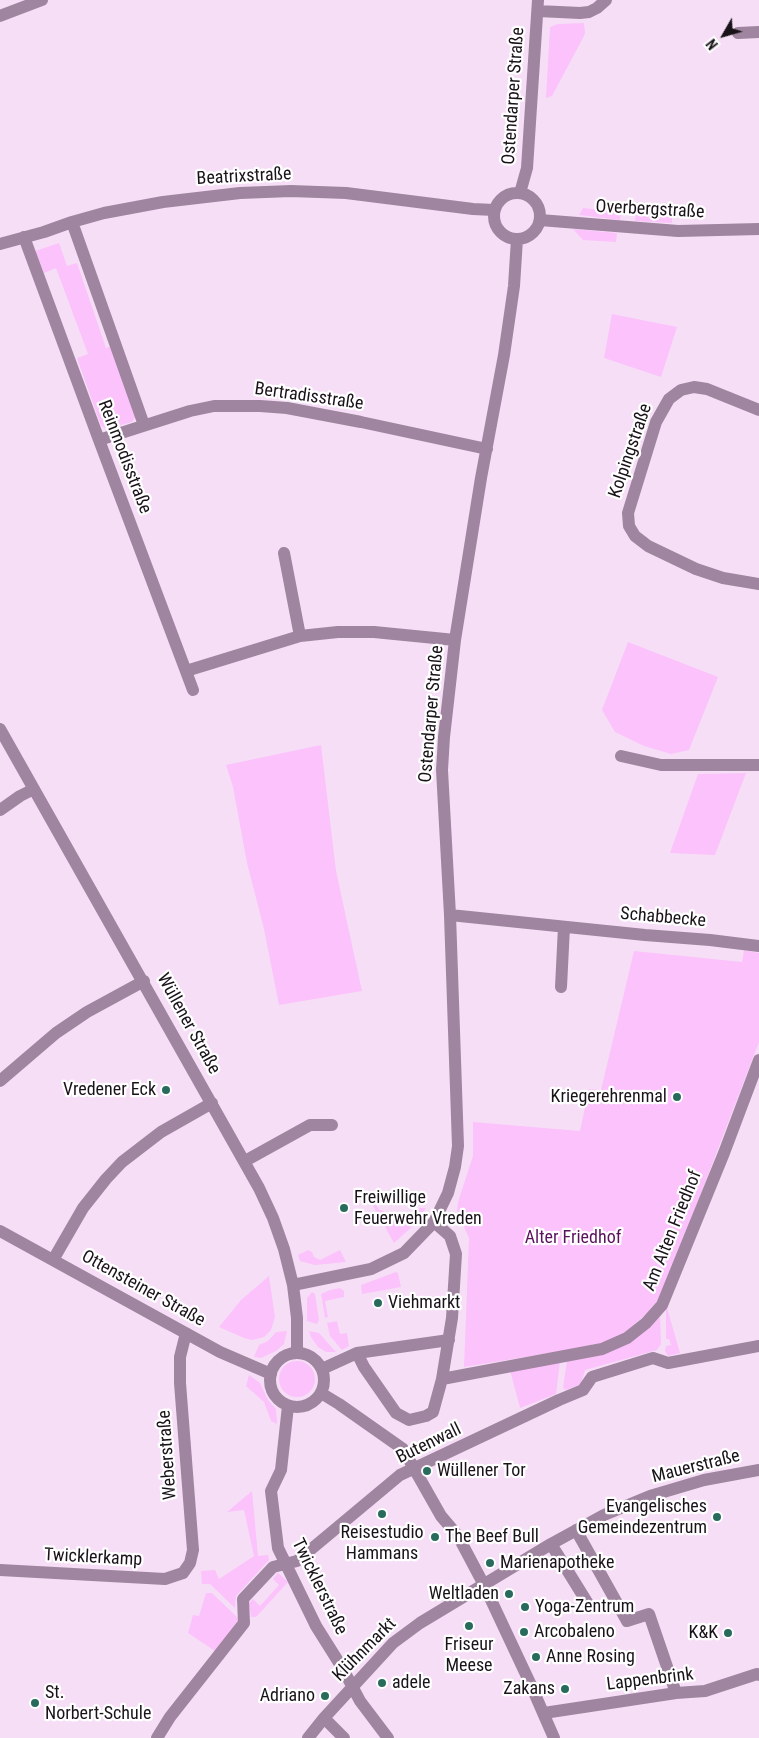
<!DOCTYPE html>
<html>
<head>
<meta charset="utf-8">
<style>
	body { margin:0 }
	#map { position:relative; width:759px; height:1738px; overflow:hidden; background:#f6dff6; font-family:"Roboto Condensed",sans-serif }
	canvas { display:block }
	.north { position:absolute; left:699px; top:10px; width:50px; height:50px; -webkit-text-stroke:4px #fff; paint-order:stroke; rotate:232deg; font-size:14px; font-weight:700; line-height:20px; text-align:center; color:#191219 }
	.north::after { content:''; display:block; margin:auto; width:18px; height:22px; background:#191219; clip-path:polygon(50% 0,100% 100%,50% 72%,0 100%) }
</style>
</head>
<body>
<div id="map">
<canvas width="759" height="1738"></canvas>
<div class="north">N</div>
</div>
<script>
const g = document.querySelector('canvas').getContext('2d');
g.lineJoin = 'round';
function fillPath(path, color) {
  g.fillStyle = color;
  g.fill(path, 'evenodd');
}
function shape(rows) {
  const path = new Path2D();
  for (const r of rows) {
    if (r.length === 3) {
      path.moveTo(r[0] + r[2], r[1]);
      path.arc(r[0], r[1], r[2], 0, 2 * Math.PI);
      continue;
    }
    path.moveTo(r[0], r[1]);
    for (let i = 2; i < r.length; i += 2) path.lineTo(r[i], r[i + 1]);
  }
  return path;
}
function stroke(path, color, width, dash) {
  g.strokeStyle = color;
  g.lineWidth = width;
  g.lineCap = dash ? 'butt' : 'round';
  g.setLineDash(dash || []);
  g.stroke(path);
}
function write(font, color, halo, rows, align = 'center') {
  g.font = font + ' "Roboto Condensed",sans-serif';
  g.lineWidth = 4.5;
  g.setLineDash([]);
  g.textBaseline = 'middle';
  g.strokeStyle = halo;
  g.fillStyle = color;
  for (const [text, x, y, turn = 0] of rows) {
    g.save();
    g.translate(x, y);
    g.rotate((+turn || 0) * Math.PI / 180);
    g.textAlign = isNaN(turn) ? turn : align;
    if (halo) g.strokeText(text, 0, 0);
    g.fillText(text, 0, 0);
    g.restore();
  }
}
fillPath(shape([
	[584,23,585,33,583,38,552,96,546,98,550,27,558,24],
	[583,208,621,212,620,220,579,215],
	[636,214,672,215,672,223,635,221],
	[573,229,617,233,616,242,583,240],
	[59,243,67,266,77,263,106,348,112,346,135,417,132,422,107,429,101,426,77,358,88,354,56,268,44,273,35,251],
	[612,314,677,327,661,377,604,358],
	[628,642,718,677,689,750,671,754,644,746,615,732,602,710],
	[321,745,336,871,362,991,279,1005,264,929,247,863,233,787,226,765],
	[746,773,715,855,670,853,698,774],
	[744,950,759,953,759,1042,662,1295,646,1314,625,1333,606,1342,556,1352,464,1367,469,1238,457,1211,458,1202,473,1156,473,1122,580,1131,589,1089,601,1090,634,951,742,962],
	[375,1203,379,1210,384,1211,384,1217,413,1220,419,1208,426,1208,415,1224,394,1243,372,1204],
	[308,1250,312,1252,314,1257,320,1260,340,1250,346,1262,315,1265,300,1261,298,1255],
	[396,1272,398,1273,401,1287,362,1294,361,1285],
	[269,1276,275,1317,271,1330,264,1337,252,1340,244,1338,219,1327,241,1300],
	[340,1288,344,1291,344,1297,325,1301,328,1317,325,1318,321,1294,330,1290],
	[312,1292,315,1294,319,1320,317,1324,307,1321,307,1298],
	[666,1304,680,1353,668,1356,665,1351,666,1346,671,1345,669,1339,666,1339],
	[660,1314,661,1344,657,1350,585,1370,581,1384,566,1390,563,1388,567,1360,584,1357],
	[337,1321,340,1334,347,1333,349,1346,342,1350,330,1336,327,1323],
	[287,1331,284,1344,276,1351,261,1358,254,1357,259,1345,268,1341,276,1332],
	[309,1331,319,1333,336,1352,326,1352,318,1347,311,1337],
	[297,1379,18],
	[560,1361,556,1394,520,1408,510,1370],
	[249,1375,260,1383,268,1400,276,1409,277,1424,271,1421,264,1402,246,1386],
	[252,1491,258,1556,268,1555,269,1560,236,1596,235,1608,210,1584,202,1584,201,1571,215,1570,219,1579,254,1556,244,1510,227,1512],
	[278,1573,288,1582,256,1617,251,1617,249,1603,253,1599,260,1606,279,1585,273,1579],
	[206,1593,212,1593,239,1619,239,1623,215,1651,188,1633,193,1615,199,1616]
]), '#fbc2fb');
stroke(shape([
	[538,11,580,13,589,12,597,8,606,0],
	[0,16,42,0],
	[738,33,759,32],
	[517,216,23],
	[520,193,527,168,538,0],
	[540,220,678,231,759,229],
	[72,222,144,425],
	[24,237,99,440,193,690],
	[0,244,44,232,72,222,104,213,163,202,240,193,291,191,346,193,473,209,494,210],
	[759,410,707,389,694,387,681,390,669,399,656,422,628,513,629,526,635,536,648,546,696,569,723,578,759,584],
	[99,440,190,411,214,406,260,406,287,408,361,422,487,449],
	[284,553,300,636],
	[186,671,300,636,338,632,374,632,455,640],
	[0,729,259,1188,273,1218,284,1249,293,1285,297,1318,297,1353],
	[621,756,661,765,759,765],
	[0,810,20,796,34,789],
	[450,915,645,935,710,940,759,946],
	[561,987,564,927],
	[0,1081,56,1033,87,1012,144,981],
	[245,1161,310,1125,332,1125],
	[0,1231,220,1352,271,1374],
	[53,1260,83,1208,106,1179,122,1162,161,1132,212,1103],
	[293,1285,371,1269,404,1253,434,1222,448,1193,455,1167,458,1146,450,915,442,770,444,737,455,640,481,478,504,355,514,286,517,239],
	[357,1353,364,1367,396,1413,409,1420,426,1416,433,1412,442,1379,452,1318,456,1254,450,1236,434,1222],
	[297,1380,27],
	[322,1369,357,1353,449,1340],
	[442,1379,602,1349,627,1338,646,1323,662,1305,724,1153,759,1060],
	[321,1393,339,1404,403,1449,441,1516,458,1536,484,1585,530,1683,554,1738],
	[288,1406,281,1470,271,1491,278,1548,316,1626,343,1669,360,1701,388,1738],
	[576,1530,627,1621,649,1614,676,1693],
	[551,1544,590,1607],
	[0,1570,165,1579,183,1573,190,1563,193,1550,180,1383,180,1357,186,1333],
	[544,1713,676,1693,705,1691,757,1674,759,1675],
	[324,1718,344,1738],
	[157,1738,170,1717,244,1623,243,1599,273,1567,297,1561,400,1475,559,1400,583,1390,592,1377,653,1358,668,1363,759,1346],
	[308,1738,324,1718,393,1643,420,1623,551,1544,604,1515,650,1496,704,1480,759,1470]
]), '#9f859f', 12);
for (const [x, y, r, color] of [
	[166,1090,5,"#286b5c"],
	[677,1097,5,"#286b5c"],
	[344,1208,5,"#286b5c"],
	[378,1303,5,"#286b5c"],
	[427,1471,5,"#286b5c"],
	[382,1514,5,"#286b5c"],
	[717,1517,5,"#286b5c"],
	[435,1537,5,"#286b5c"],
	[490,1563,5,"#286b5c"],
	[509,1594,5,"#286b5c"],
	[525,1607,5,"#286b5c"],
	[469,1626,5,"#286b5c"],
	[524,1632,5,"#286b5c"],
	[728,1633,5,"#286b5c"],
	[536,1657,5,"#286b5c"],
	[382,1683,5,"#286b5c"],
	[565,1689,5,"#286b5c"],
	[325,1696,5,"#286b5c"],
	[35,1703,5,"#286b5c"]
]) {
  const dot = new Path2D();
  dot.arc(x, y, r, 0, 2 * Math.PI);
  g.fillStyle = color;
  g.fill(dot);
  stroke(dot, '#fff', 2);
}
write('18px', '#191219', '#fff', [
	["Ostendarper Straße",514,96,-86],
	["Beatrixstraße",244,177,-3],
	["Overbergstraße",650,210,3],
	["Bertradisstraße",309,397,8],
	["Kolpingstraße",631,451,-71],
	["Reinmodisstraße",124,457,69],
	["Ostendarper Straße",432,714,-85],
	["Schabbecke",663,918,5],
	["Wüllener Straße",188,1024,61],
	["Am Alten Friedhof",673,1231,-68],
	["Ottensteiner Straße",143,1289,29],
	["Butenwall",429,1444,-26],
	["Weberstraße",168,1455,-94],
	["Mauerstraße",696,1467,-14],
	["Twicklerkamp",93,1558,3],
	["Twicklerstraße",319,1587,64],
	["Klühnmarkt",365,1650,-45],
	["Lappenbrink",650,1680,-7]
]);
write('18px', '#191219', '#fff', [
	["Vredener Eck",156,1090,"right"],
	["Kriegerehrenmal",667,1097,"right"],
	["Freiwillige",354,1198],
	["Feuerwehr Vreden",354,1219],
	["Viehmarkt",388,1303],
	["Wüllener Tor",437,1471],
	["Evangelisches",707,1507,"right"],
	["Gemeindezentrum",707,1528,"right"],
	["Reisestudio",382,1533,"center"],
	["Hammans",382,1554,"center"],
	["The Beef Bull",445,1537],
	["Marienapotheke",500,1563],
	["Weltladen",499,1594,"right"],
	["Yoga-Zentrum",535,1607],
	["Arcobaleno",534,1632],
	["K&K",718,1633,"right"],
	["Friseur",469,1645,"center"],
	["Meese",469,1666,"center"],
	["Anne Rosing",546,1657],
	["adele",392,1683],
	["Zakans",555,1689,"right"],
	["St.",45,1693],
	["Norbert-Schule",45,1714],
	["Adriano",315,1696,"right"]
], 'left');
write('18px', '#5a125d', '#fff', [
	["Alter Friedhof",573,1238]
]);
</script>
</body>
</html>
